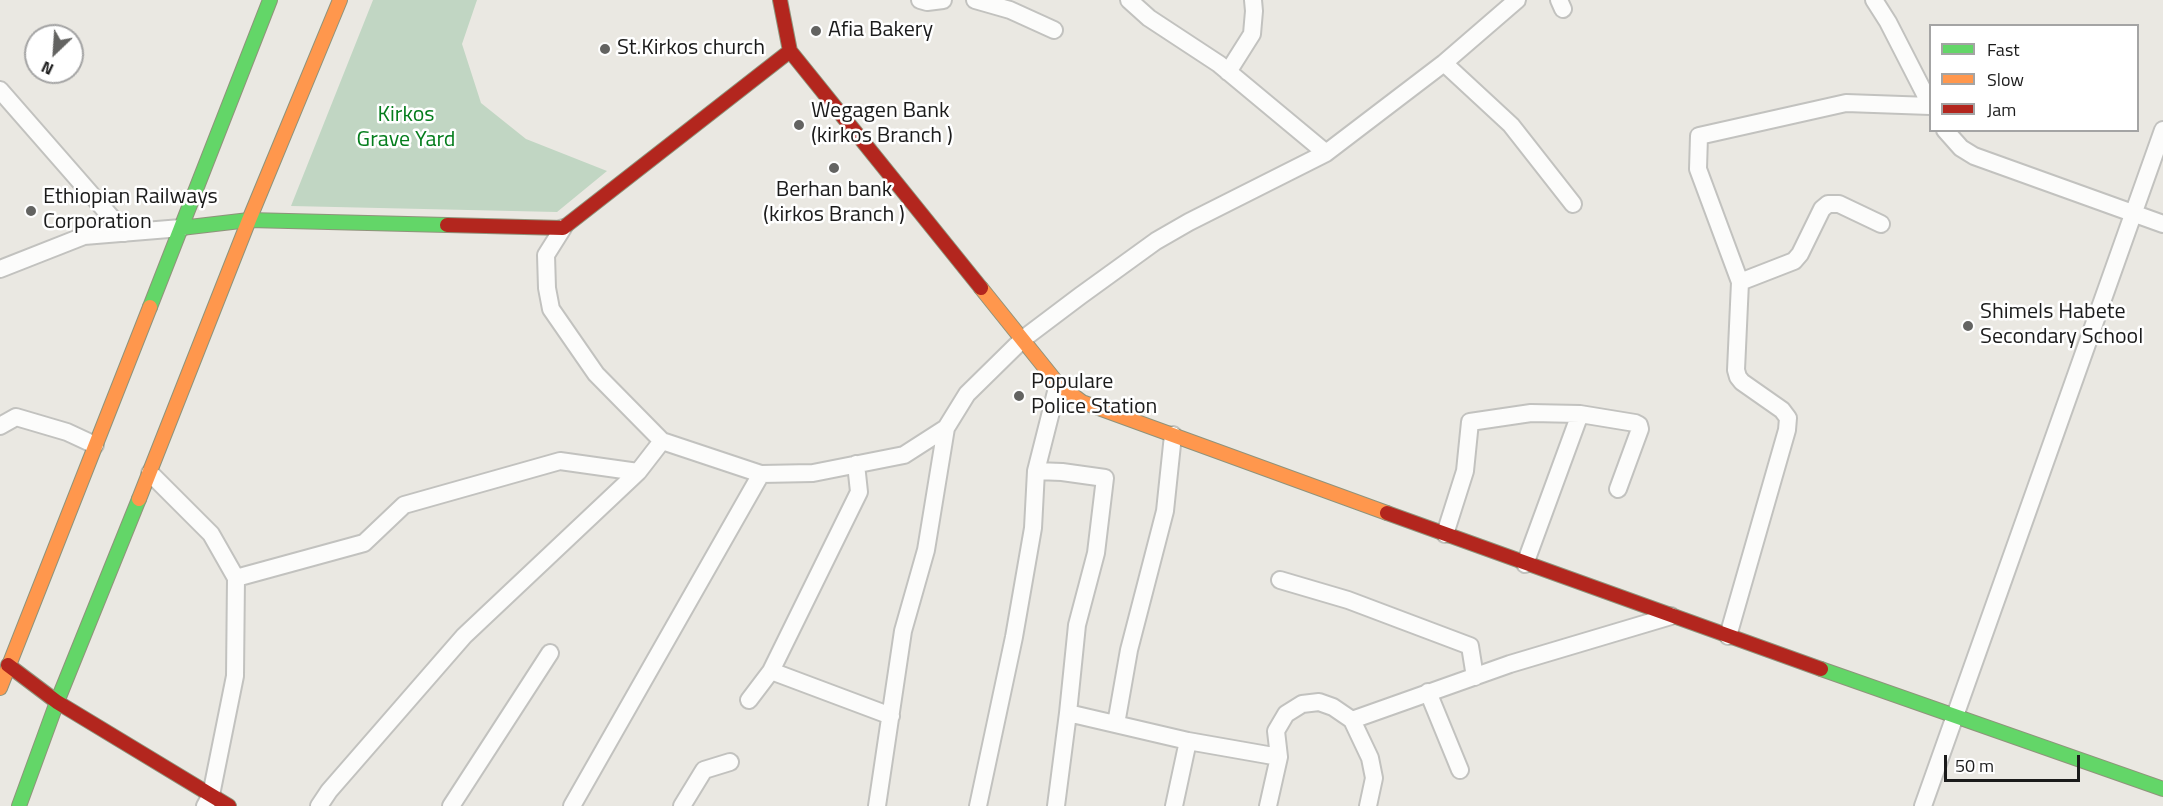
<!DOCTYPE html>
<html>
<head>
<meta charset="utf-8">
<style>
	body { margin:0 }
	#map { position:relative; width:2163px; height:806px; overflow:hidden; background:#eae8e2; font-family:"Titillium Web",sans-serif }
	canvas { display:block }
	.legend { position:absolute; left:1929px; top:24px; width:210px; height:108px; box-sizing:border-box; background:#fff; border:2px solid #a4a4a4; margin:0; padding:8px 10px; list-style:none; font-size:18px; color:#1b1b1b }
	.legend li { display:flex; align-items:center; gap:12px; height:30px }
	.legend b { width:30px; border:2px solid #a4a4a4 }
	.north { position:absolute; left:24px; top:24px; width:60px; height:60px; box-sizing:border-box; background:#fff; border:2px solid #a4a4a4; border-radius:50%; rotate:205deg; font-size:16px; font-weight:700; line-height:24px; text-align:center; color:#1b1b1b }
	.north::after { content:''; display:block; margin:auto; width:21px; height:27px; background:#636361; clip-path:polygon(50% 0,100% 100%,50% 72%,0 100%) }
	.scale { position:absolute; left:1944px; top:755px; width:136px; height:27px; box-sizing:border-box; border:3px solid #1b1b1b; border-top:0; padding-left:8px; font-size:18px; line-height:21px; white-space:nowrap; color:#1b1b1b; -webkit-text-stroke:4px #fff; paint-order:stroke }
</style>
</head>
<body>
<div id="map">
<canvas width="2163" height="806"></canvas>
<ul class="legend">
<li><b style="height:8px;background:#63d668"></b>Fast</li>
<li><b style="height:8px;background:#ff974d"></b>Slow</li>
<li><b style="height:8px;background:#b3261e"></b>Jam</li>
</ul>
<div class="north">N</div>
<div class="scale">50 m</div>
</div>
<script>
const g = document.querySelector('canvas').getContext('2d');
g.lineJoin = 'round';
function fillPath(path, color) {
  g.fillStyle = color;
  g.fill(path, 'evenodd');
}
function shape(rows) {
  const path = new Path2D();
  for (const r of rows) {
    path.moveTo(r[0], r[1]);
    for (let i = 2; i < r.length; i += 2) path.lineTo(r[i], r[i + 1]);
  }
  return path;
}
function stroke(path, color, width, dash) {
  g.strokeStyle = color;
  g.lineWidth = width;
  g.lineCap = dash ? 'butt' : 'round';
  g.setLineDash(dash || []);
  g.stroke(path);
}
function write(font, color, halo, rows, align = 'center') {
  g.font = font + ' "Titillium Web",sans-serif';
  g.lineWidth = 5;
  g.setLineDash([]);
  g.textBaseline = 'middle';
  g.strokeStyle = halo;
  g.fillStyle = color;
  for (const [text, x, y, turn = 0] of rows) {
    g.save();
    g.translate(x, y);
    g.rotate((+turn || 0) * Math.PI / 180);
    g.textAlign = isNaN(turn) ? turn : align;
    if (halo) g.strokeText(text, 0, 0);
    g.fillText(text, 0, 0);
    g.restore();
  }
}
fillPath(shape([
	[373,0,477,0,462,44,481,103,526,139,607,171,557,212,291,206]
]), '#c1d6c3');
const street = shape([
	[920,0,927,2,943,0],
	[975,0,1010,10,1054,30],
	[1129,0,1149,18,1219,64,1326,153],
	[1559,0,1563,9],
	[1874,0,1888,22,1930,104],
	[1444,63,1511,125,1573,204],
	[1228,72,1252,34,1254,11,1253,0],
	[0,90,125,233],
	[1945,130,1961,148,1974,156,2163,224],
	[563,228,546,255,547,288,551,309,596,374,662,441,761,474,813,473,904,455,946,428,967,394,1023,339,1080,296,1156,241,1189,222,1326,153,1444,63,1517,0],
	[0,269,84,236,181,228],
	[1740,282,1698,169,1699,136,1846,103,1930,106],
	[1058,384,1036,471,1062,472,1105,478,1096,553,1077,625,1068,713],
	[0,426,16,417,67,432,95,445],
	[150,473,211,534,236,578],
	[1445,534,1465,471,1470,422,1531,413,1580,414,1635,423,1639,425,1640,429,1618,489],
	[1525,564,1580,414],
	[1280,580,1348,600,1470,646,1475,677],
	[1728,636,1787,430,1788,418,1782,410,1742,382,1738,377,1736,370,1740,282,1794,261,1800,254,1822,209,1828,204,1839,204,1881,224],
	[771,671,891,716],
	[1428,692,1460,770],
	[749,700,771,671,859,492,856,464],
	[1352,720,1510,664,1671,616],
	[1116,724,1129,650,1165,511,1173,435],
	[205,806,211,795,235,676,236,578,364,543,404,505,560,461,638,472,662,441],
	[319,806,329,791,464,636,638,472],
	[451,806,550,653],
	[572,806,761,474],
	[682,806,704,770,730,762],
	[877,806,903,631,926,550,946,428],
	[978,806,1014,637,1033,528,1036,471],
	[1056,806,1068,713,1188,741,1279,757],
	[1174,806,1188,741],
	[1268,806,1279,757,1276,731,1286,714,1302,704,1319,702,1333,707,1352,720,1370,758,1374,778,1368,806],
	[1923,806,2163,130]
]);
const fast = shape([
	[181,228,249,220,447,225],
	[150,307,270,0],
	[1821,669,2163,789],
	[19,806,57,702,139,499]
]);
const slow = shape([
	[981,288,1058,384,1082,402,1387,513],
	[139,499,249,220,340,0],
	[0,688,150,307]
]);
const jam = shape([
	[780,0,790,51,981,288],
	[447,225,563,228,790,51],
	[1387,513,1821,669],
	[8,665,57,702,229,806]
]);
stroke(street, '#c2c2bf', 20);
stroke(fast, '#8f937b', 16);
stroke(slow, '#8f937b', 16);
stroke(jam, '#8f937b', 16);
stroke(street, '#fcfcfb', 16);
stroke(fast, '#63d668', 14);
stroke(slow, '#ff974d', 14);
stroke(jam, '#b3261e', 14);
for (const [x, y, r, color] of [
	[816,31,6,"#636361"],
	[605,49,6,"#636361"],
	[799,125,6,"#636361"],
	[834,168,6,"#636361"],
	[31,211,6,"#636361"],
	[1968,326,6,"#636361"],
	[1019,396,6,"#636361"]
]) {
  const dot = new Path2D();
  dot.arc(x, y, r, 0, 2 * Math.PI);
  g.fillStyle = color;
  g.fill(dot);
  stroke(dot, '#fff', 2);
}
write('22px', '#1b1b1b', '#fff', [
	["Afia Bakery",828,31],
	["St.Kirkos church",617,49],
	["Wegagen Bank",811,112],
	["(kirkos Branch )",811,137],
	["Berhan bank",834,191,"center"],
	["(kirkos Branch )",834,216,"center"],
	["Ethiopian Railways",43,198],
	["Corporation",43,223],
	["Shimels Habete",1980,313],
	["Secondary School",1980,338],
	["Populare",1031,383],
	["Police Station",1031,408]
], 'left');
write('22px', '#057d1d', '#fff', [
	["Kirkos",406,116],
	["Grave Yard",406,141]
]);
</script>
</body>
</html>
